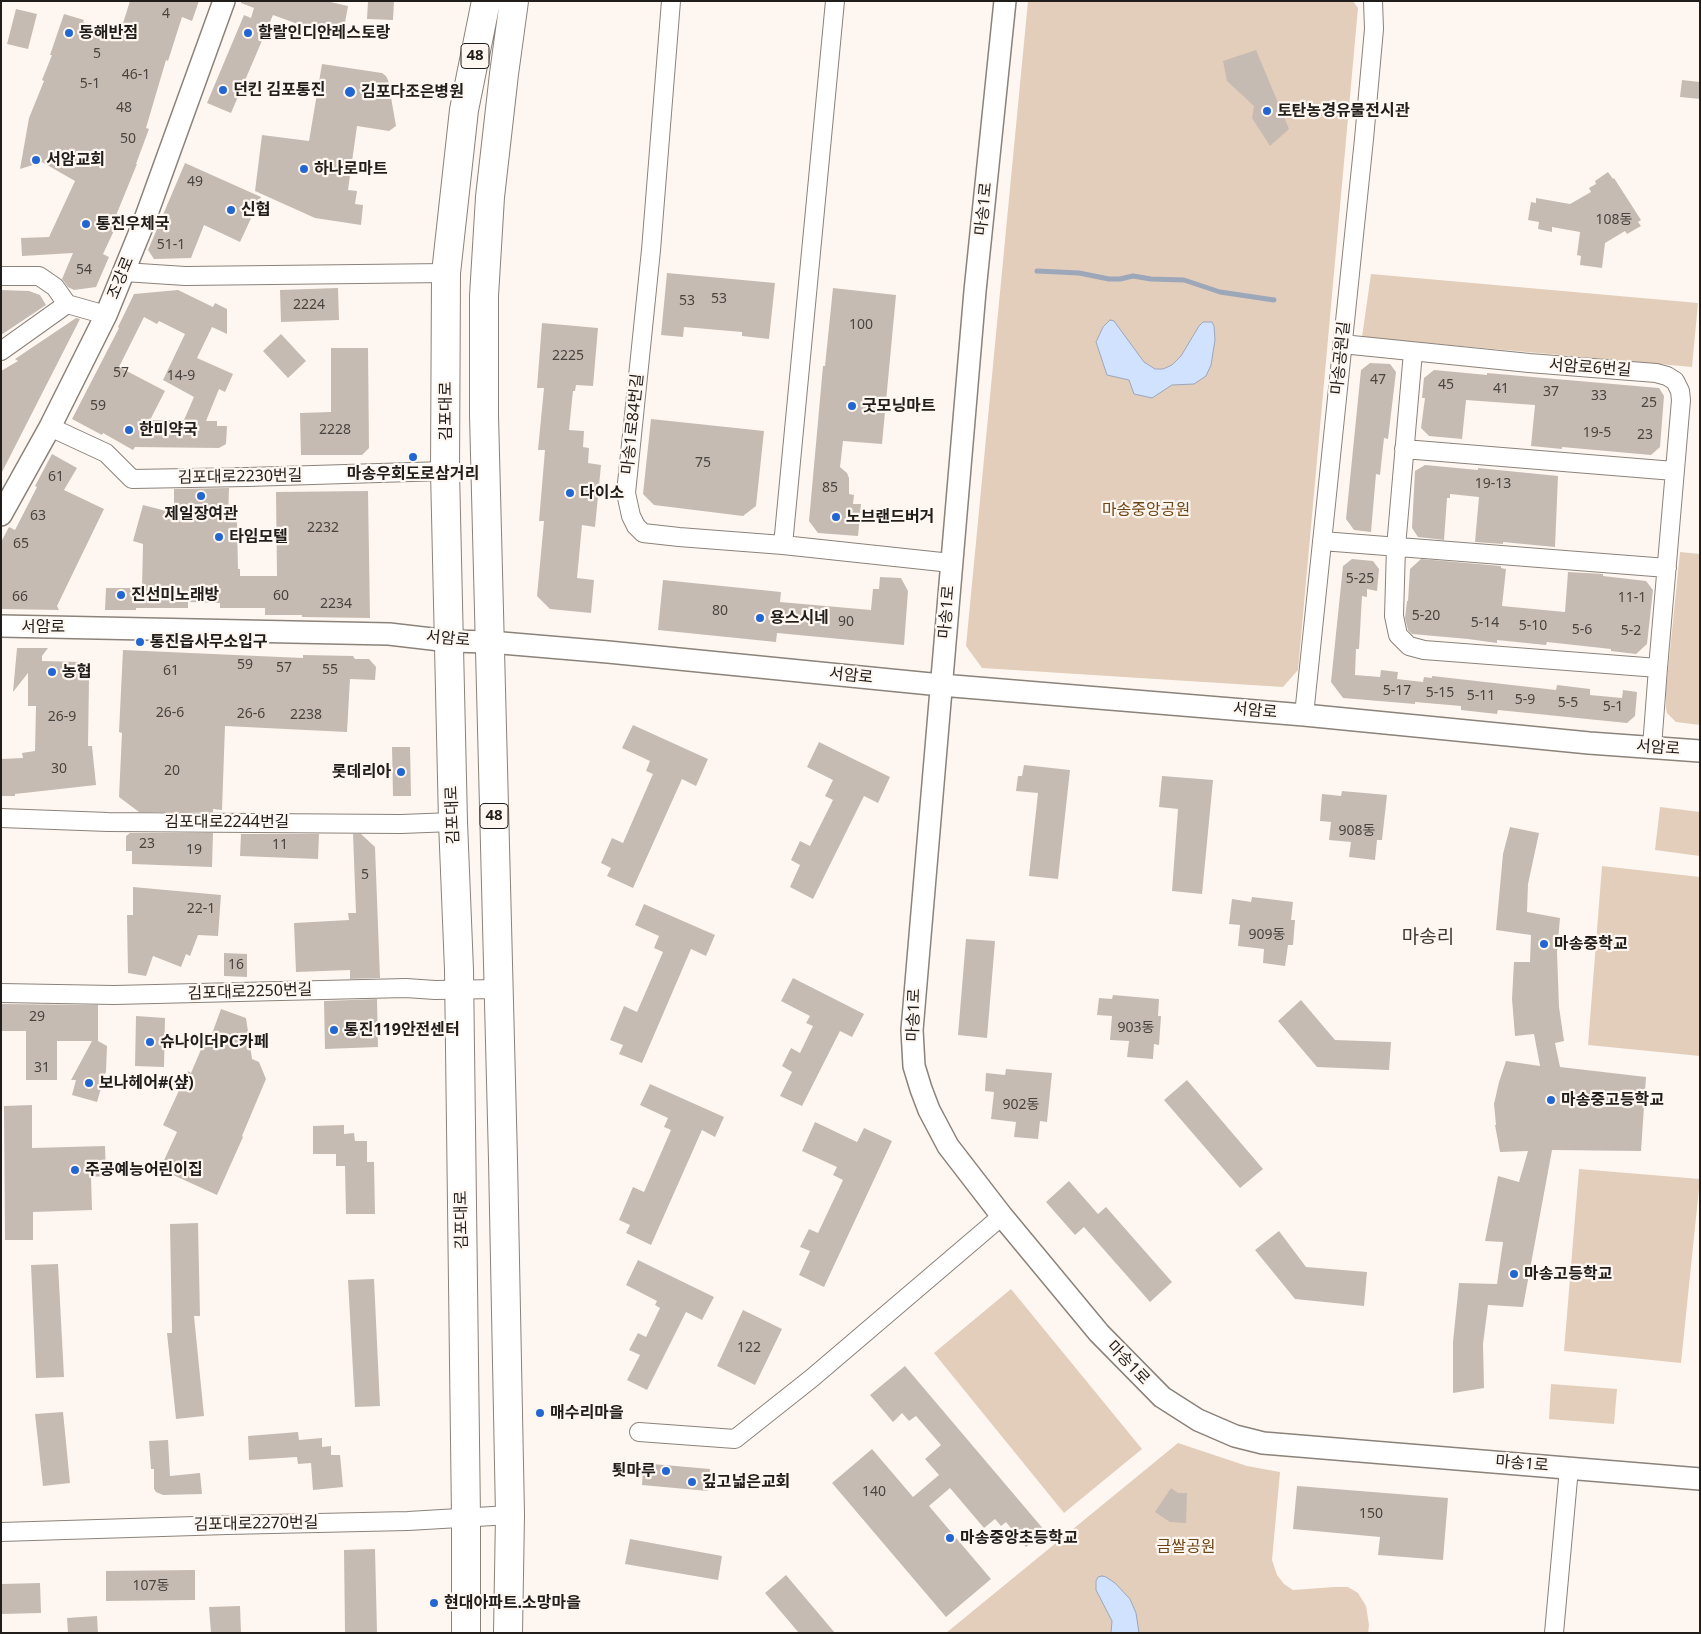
<!DOCTYPE html>
<html>
<head>
<meta charset="utf-8">
<style>
	body { margin:0 }
	#map { position:relative; width:1701px; height:1634px; overflow:hidden; background:#fef7f1; font-family:"Noto Sans",sans-serif }
	canvas { display:block }
	.frame { position:absolute; inset:0; border:2px solid #211d1a; pointer-events:none }
</style>
</head>
<body>
<div id="map">
<canvas width="1701" height="1634"></canvas>
<div class="frame"></div>
</div>
<script>
const g = document.querySelector('canvas').getContext('2d');
g.lineJoin = 'round';
function fillPath(path, color) {
  g.fillStyle = color;
  g.fill(path, 'evenodd');
}
function shape(rows) {
  const path = new Path2D();
  for (const r of rows) {
    path.moveTo(r[0], r[1]);
    for (let i = 2; i < r.length; i += 2) path.lineTo(r[i], r[i + 1]);
  }
  return path;
}
function stroke(path, color, width, dash) {
  g.strokeStyle = color;
  g.lineWidth = width;
  g.lineCap = dash ? 'butt' : 'round';
  g.setLineDash(dash || []);
  g.stroke(path);
}
function write(font, color, halo, rows, align = 'center') {
  g.font = font + ' "Noto Sans","Noto Sans KR",sans-serif';
  g.lineWidth = 4.5;
  g.setLineDash([]);
  g.textBaseline = 'middle';
  g.strokeStyle = halo;
  g.fillStyle = color;
  for (const [text, x, y, turn = 0] of rows) {
    g.save();
    g.translate(x, y);
    g.rotate((+turn || 0) * Math.PI / 180);
    g.textAlign = isNaN(turn) ? turn : align;
    if (halo) g.strokeText(text, 0, 0);
    g.fillText(text, 0, 0);
    g.restore();
  }
}
fillPath(shape([
	[1028,1,1353,1,1358,8,1298,670,1283,687,982,668,966,646],
	[1371,274,1698,303,1692,367,1362,337],
	[1680,552,1700,554,1700,725,1676,722,1667,713,1666,708,1666,690],
	[1660,807,1700,812,1700,856,1655,850],
	[1602,866,1700,877,1700,1056,1588,1045],
	[1579,1169,1700,1179,1681,1363,1564,1351],
	[1011,1289,1142,1449,1064,1513,934,1353],
	[1551,1384,1617,1389,1614,1424,1549,1419],
	[1178,1443,1247,1466,1280,1472,1272,1560,1277,1575,1284,1584,1293,1590,1334,1587,1348,1587,1358,1593,1366,1606,1369,1625,1368,1633,946,1633]
]), '#e3cebb');
const water = shape([
	[1110,320,1114,321,1144,362,1155,369,1163,369,1172,365,1181,356,1199,326,1203,322,1212,322,1214,326,1215,340,1211,365,1206,376,1194,384,1172,385,1152,398,1134,394,1129,380,1107,375,1096,342,1103,327,1110,320],
	[1102,1576,1106,1577,1115,1583,1130,1599,1136,1613,1139,1633,1111,1633,1112,1621,1096,1590,1096,1581,1098,1577,1102,1576]
]);
fillPath(water, '#d0e2fe');
stroke(water, '#9ca7ba', 1);
stroke(shape([
	[1037,271,1079,273,1109,279,1120,279,1133,276,1151,279,1184,280,1220,292,1274,300]
]), '#9ca7ba', 5);
fillPath(shape([
	[130,1,199,1,192,21,182,17,168,61,166,60,146,128,149,129,136,164,137,164,115,218,119,220,103,254,109,257,96,287,74,290,68,287,62,279,73,253,22,256,21,238,49,237,75,181,42,162,20,169,29,118,44,81,42,80,52,55,50,55,64,14,84,20,83,22,119,36],
	[241,1,326,1,348,6,343,34,306,27,273,15,231,113,207,103,244,15,251,18,254,8,241,3],
	[368,1,394,1,393,20,367,19],
	[16,9,37,14,28,49,7,44],
	[1256,50,1289,129,1270,146,1252,118,1254,106,1227,81,1223,61],
	[322,64,382,73,386,76,388,80,396,126,389,131,357,126,348,190,357,191,355,204,363,205,361,225,315,218,255,191,262,135,309,141],
	[1682,80,1700,82,1700,99,1680,97],
	[185,163,261,197,240,242,204,225,191,258,154,259,148,250],
	[1608,172,1613,179,1614,178,1641,220,1638,222,1641,226,1627,234,1625,231,1605,243,1602,268,1580,265,1581,256,1577,255,1580,232,1552,227,1552,232,1538,229,1539,222,1528,220,1531,202,1536,203,1536,198,1570,204,1591,192,1589,188,1596,184,1595,181],
	[667,273,775,283,769,339,742,336,742,332,684,327,683,337,661,335],
	[338,288,339,320,281,322,280,290],
	[833,288,896,295,882,444,843,441,840,467,847,473,849,478,849,494,854,495,853,504,861,504,858,536,818,533,809,521,823,366,825,366],
	[1,290,29,291,40,295,46,305,1,335],
	[178,290,213,307,215,303,227,309,227,334,212,327,197,358,233,374,225,392,219,389,206,421,217,421,217,426,227,426,226,444,219,448,135,447,133,450,103,433,102,435,72,419,119,328,118,327,134,294],
	[144,317,157,324,159,321,185,334,163,380,194,397,184,420,150,420,165,391,119,367],
	[76,318,80,319,1,474,1,371,18,361,15,359],
	[542,323,598,328,593,386,576,385,575,391,573,391,569,430,584,431,583,447,589,448,588,463,601,465,595,527,582,525,577,578,594,580,591,613,550,609,537,596,544,521,539,521,545,450,538,450,544,388,537,388],
	[281,334,306,361,288,378,263,351],
	[331,348,368,348,369,448,362,455,301,455,300,413,331,412],
	[1370,363,1390,364,1396,372,1388,439,1384,438,1380,475,1376,474,1371,532,1354,530,1346,519,1361,370],
	[1434,370,1487,375,1487,373,1659,388,1664,396,1660,447,1651,455,1562,447,1562,449,1531,446,1535,405,1466,400,1462,439,1429,436,1421,428,1425,398,1422,398,1424,378],
	[651,419,764,431,756,506,743,516,654,505,643,494],
	[52,454,77,468,64,490,104,509,57,606,59,610,1,609,1,542,9,527,15,530,37,487,35,486],
	[1425,465,1478,470,1478,468,1558,476,1555,547,1503,542,1503,544,1475,542,1479,497,1450,494,1450,498,1447,498,1444,540,1418,537,1412,528,1415,471],
	[229,488,228,521,237,521,238,569,240,569,240,576,277,576,276,492,368,491,370,618,302,617,302,615,265,615,265,608,220,608,220,603,188,602,188,608,136,608,136,610,105,610,106,588,142,588,143,544,133,541,143,505,174,513,174,489],
	[1352,559,1373,561,1379,569,1377,591,1367,589,1367,597,1362,596,1359,649,1356,649,1355,675,1380,677,1381,670,1398,672,1397,679,1423,682,1424,677,1432,678,1432,676,1556,690,1557,685,1590,689,1590,695,1622,698,1623,690,1637,692,1635,716,1627,723,1498,710,1497,714,1461,710,1461,706,1415,702,1415,704,1343,698,1331,682,1343,566],
	[1421,559,1501,566,1501,568,1506,569,1502,606,1565,612,1568,572,1603,574,1603,576,1646,581,1653,590,1647,644,1636,654,1611,651,1611,649,1547,642,1546,645,1497,640,1497,643,1468,639,1412,634,1408,630,1405,618,1407,601,1408,601,1410,569],
	[880,577,901,578,908,591,904,645,777,633,776,642,658,630,663,580,781,592,780,602,871,610,873,589,879,589],
	[17,648,48,648,42,656,42,661,81,662,89,679,88,746,92,746,96,785,15,794,15,796,1,796,1,759,23,758,22,753,35,751,36,706,28,706,28,673,13,692],
	[123,650,303,658,303,655,353,656,355,659,369,659,376,667,375,680,350,679,347,732,225,726,222,810,213,809,213,812,139,812,119,797,122,733,119,732],
	[633,725,708,759,696,786,682,779,633,888,607,876,611,868,601,863,612,838,623,843,653,774,646,771,650,761,622,748],
	[819,742,890,777,878,803,864,796,813,899,790,887,800,865,791,860,800,841,810,846,833,800,825,796,833,780,807,767],
	[392,747,410,747,411,796,393,796],
	[1024,765,1070,770,1058,879,1029,876,1038,793,1016,791,1018,776,1022,776],
	[1162,776,1213,780,1202,894,1172,891,1178,809,1159,807],
	[1342,791,1387,795,1382,840,1377,840,1375,860,1349,857,1351,842,1329,840,1331,822,1320,821,1322,794,1341,796],
	[1510,827,1539,833,1528,884,1527,912,1560,918,1557,952,1559,1007,1564,1041,1555,1043,1560,1067,1646,1077,1641,1151,1552,1150,1523,1307,1488,1305,1483,1344,1484,1388,1453,1393,1453,1342,1459,1283,1497,1284,1503,1242,1485,1241,1498,1176,1519,1182,1528,1151,1500,1152,1495,1125,1496,1125,1494,1104,1499,1082,1506,1061,1540,1066,1534,1034,1515,1036,1512,999,1514,962,1530,962,1531,935,1496,930,1503,854],
	[130,833,213,833,212,867,132,864,132,851,126,851,126,836],
	[241,834,319,834,318,859,240,856],
	[353,834,361,834,375,847,380,978,350,979,350,970,296,972,294,923,349,920,348,913,356,913],
	[133,887,221,895,218,936,198,935,190,956,186,954,181,967,153,956,146,976,128,973,127,915,133,915],
	[1252,897,1293,902,1291,920,1295,920,1293,945,1288,945,1285,966,1263,963,1264,949,1238,946,1240,925,1229,924,1232,899,1251,902],
	[644,904,715,935,706,956,691,949,642,1063,619,1054,623,1045,610,1040,624,1006,637,1012,663,952,654,948,659,936,635,925],
	[966,939,995,941,987,1038,958,1035],
	[224,953,247,954,247,977,224,976],
	[793,978,864,1014,852,1037,840,1031,802,1106,780,1096,792,1072,782,1066,791,1048,800,1053,813,1026,806,1023,810,1016,781,1001],
	[1113,995,1159,999,1158,1016,1161,1016,1159,1045,1154,1044,1153,1059,1127,1057,1129,1041,1110,1040,1112,1016,1097,1015,1099,998,1112,999],
	[377,999,378,1047,325,1049,324,1001],
	[1301,1000,1335,1040,1391,1042,1389,1070,1317,1067,1278,1021],
	[1,1004,98,1005,98,1041,107,1046,106,1071,97,1102,72,1095,76,1080,71,1080,92,1041,57,1041,57,1080,26,1080,26,1031,1,1031],
	[221,1009,246,1018,252,1059,259,1062,266,1079,242,1136,243,1137,217,1195,160,1169,177,1132,163,1125,188,1071,191,1073,205,1040,209,1042],
	[136,1016,165,1018,164,1067,135,1066],
	[1006,1069,1052,1073,1047,1122,1040,1121,1038,1139,1014,1137,1016,1122,991,1119,994,1092,985,1091,986,1073,1005,1075],
	[1187,1080,1263,1169,1240,1188,1164,1100],
	[650,1084,724,1117,715,1137,702,1130,651,1245,626,1233,630,1225,619,1220,633,1187,644,1192,671,1130,664,1127,668,1118,640,1105],
	[32,1105,32,1148,105,1146,106,1176,91,1177,92,1210,33,1212,33,1240,5,1240,4,1106],
	[815,1122,857,1142,864,1128,892,1141,824,1287,799,1275,810,1251,800,1247,809,1229,818,1233,843,1180,833,1175,837,1167,802,1151],
	[344,1125,344,1134,354,1133,355,1141,367,1141,367,1162,374,1162,375,1214,346,1214,345,1166,336,1166,336,1154,313,1154,313,1126],
	[1069,1181,1098,1214,1106,1207,1172,1282,1150,1302,1084,1227,1075,1235,1046,1202],
	[198,1223,200,1316,194,1316,204,1416,176,1419,167,1333,172,1333,170,1224],
	[1279,1231,1306,1267,1367,1272,1364,1306,1295,1299,1255,1250],
	[638,1260,714,1297,702,1320,686,1312,647,1390,627,1380,640,1355,629,1350,638,1333,646,1337,660,1308,655,1305,657,1301,626,1285],
	[58,1264,64,1377,36,1378,31,1265],
	[374,1279,380,1406,355,1407,348,1280],
	[743,1310,782,1329,755,1385,717,1366],
	[905,1366,1045,1531,1026,1547,1006,1522,1001,1526,995,1519,984,1528,950,1488,929,1506,991,1579,946,1617,832,1483,872,1449,913,1497,939,1475,925,1459,941,1445,916,1416,909,1421,902,1413,893,1422,870,1395],
	[63,1412,70,1483,43,1486,35,1414],
	[298,1432,299,1440,322,1438,322,1447,331,1446,331,1455,340,1455,343,1487,313,1490,311,1463,298,1464,297,1457,249,1460,248,1436],
	[168,1440,170,1476,200,1473,202,1494,163,1495,156,1492,154,1489,154,1469,151,1469,149,1441],
	[653,1464,710,1469,708,1491,642,1485,643,1469,652,1469],
	[1297,1486,1448,1498,1443,1560,1378,1555,1380,1537,1293,1529],
	[1171,1488,1178,1493,1187,1493,1186,1523,1170,1522,1155,1512],
	[630,1539,722,1556,718,1580,625,1564],
	[375,1549,377,1633,345,1633,344,1550],
	[195,1570,195,1600,106,1601,106,1571],
	[786,1575,835,1633,799,1633,765,1593],
	[40,1583,41,1613,1,1614,1,1584],
	[240,1606,241,1633,211,1633,209,1607],
	[97,1616,98,1633,68,1633,67,1618]
]), '#c6bbb2');
const minor = shape([
	[671,1,651,250,626,493,631,516,636,526,643,533,679,537,783,545,951,563],
	[124,272,185,276,446,273],
	[1,276,39,276,55,287,67,304,106,315],
	[1342,344,1529,363,1656,373,1667,376,1675,381,1680,391,1681,400,1658,668,1652,747],
	[1,351,67,304],
	[1413,352,1396,547,1394,616,1398,635,1409,646,1424,650,1658,668],
	[50,427,106,453,132,479,247,477,445,471],
	[1404,449,1674,471],
	[1322,541,1667,568],
	[783,545,835,1],
	[1304,715,1364,139,1374,29,1373,1],
	[1,818,108,822,401,824,453,822],
	[1,993,114,995,406,988,435,990,499,989],
	[639,1432,735,1439,812,1378,1002,1216],
	[1,1532,227,1525,408,1521,510,1515],
	[1554,1633,1569,1468]
]);
const tertiary = shape([
	[1005,1,975,291,912,1030,914,1066,921,1089,929,1110,948,1146,1002,1216,1099,1333,1162,1397,1198,1420,1235,1436,1263,1443,1700,1479],
	[1,515,50,427,106,315,144,222,224,1],
	[1,626,389,634,449,641,490,642,608,652,941,685,1304,715,1589,743,1700,751]
]);
const primary = shape([
	[466,1633,466,1518,459,970,453,822,445,471,446,273,464,110,486,1],
	[508,1633,510,1515,503,1159,484,415,484,296,490,197,504,74,514,1]
]);
stroke(minor, '#8b8279', 20);
stroke(tertiary, '#8b8279', 24);
stroke(primary, '#8b8279', 30);
stroke(minor, '#fff', 18);
stroke(tertiary, '#fff', 21);
stroke(primary, '#fff', 28);
for (const [x, y, r, color] of [
	[69,33,5,"#2266d2"],
	[248,33,5,"#2266d2"],
	[223,90,5,"#2266d2"],
	[350,92,6,"#2266d2"],
	[1267,111,5,"#2266d2"],
	[36,160,5,"#2266d2"],
	[304,169,5,"#2266d2"],
	[231,210,5,"#2266d2"],
	[86,224,5,"#2266d2"],
	[852,406,5,"#2266d2"],
	[129,430,5,"#2266d2"],
	[413,457,5,"#2266d2"],
	[570,493,5,"#2266d2"],
	[201,496,5,"#2266d2"],
	[836,517,5,"#2266d2"],
	[219,537,5,"#2266d2"],
	[121,595,5,"#2266d2"],
	[760,618,5,"#2266d2"],
	[140,642,5,"#2266d2"],
	[52,672,5,"#2266d2"],
	[401,772,5,"#2266d2"],
	[1544,944,5,"#2266d2"],
	[334,1030,5,"#2266d2"],
	[150,1042,5,"#2266d2"],
	[89,1083,5,"#2266d2"],
	[1551,1100,5,"#2266d2"],
	[75,1170,5,"#2266d2"],
	[1514,1274,5,"#2266d2"],
	[540,1413,5,"#2266d2"],
	[666,1471,5,"#2266d2"],
	[692,1482,5,"#2266d2"],
	[950,1538,5,"#2266d2"],
	[434,1603,5,"#2266d2"]
]) {
  const dot = new Path2D();
  dot.arc(x, y, r, 0, 2 * Math.PI);
  g.fillStyle = color;
  g.fill(dot);
  stroke(dot, '#fef7f1', 2);
}
write('14px', '#4a4440', null, [
	["4",166,14],
	["5",97,54],
	["46-1",136,75],
	["5-1",90,84],
	["48",124,108],
	["50",128,139],
	["49",195,182],
	["108동",1614,220],
	["51-1",171,245],
	["54",84,270],
	["53",719,299],
	["53",687,301],
	["2224",309,305],
	["100",861,325],
	["2225",568,356],
	["57",121,373],
	["14-9",181,376],
	["47",1378,380],
	["45",1446,385],
	["41",1501,389],
	["37",1551,392],
	["33",1599,396],
	["25",1649,403],
	["59",98,406],
	["2228",335,430],
	["19-5",1597,433],
	["23",1645,435],
	["75",703,463],
	["61",56,477],
	["19-13",1493,484],
	["85",830,488],
	["63",38,516],
	["2232",323,528],
	["65",21,544],
	["5-25",1360,579],
	["60",281,596],
	["66",20,597],
	["11-1",1632,598],
	["2234",336,604],
	["80",720,611],
	["5-20",1426,616],
	["90",846,622],
	["5-14",1485,623],
	["5-10",1533,626],
	["5-6",1582,630],
	["5-2",1631,631],
	["59",245,665],
	["57",284,668],
	["55",330,670],
	["61",171,671],
	["5-17",1397,691],
	["5-15",1440,693],
	["5-11",1481,696],
	["5-9",1525,700],
	["5-5",1568,703],
	["5-1",1613,707],
	["26-6",170,713],
	["26-6",251,714],
	["2238",306,715],
	["26-9",62,717],
	["30",59,769],
	["20",172,771],
	["908동",1357,831],
	["23",147,844],
	["11",280,845],
	["19",194,850],
	["5",365,875],
	["22-1",201,909],
	["909동",1267,935],
	["16",236,965],
	["29",37,1017],
	["903동",1136,1028],
	["31",42,1068],
	["902동",1021,1105],
	["122",749,1348],
	["140",874,1492],
	["150",1371,1514],
	["107동",151,1586]
]);
for (const [x, y, w] of [
	[475,56,28],
	[494,816,28]
]) {
  const box = new Path2D();
  box.roundRect(x - w / 2, y - 12.5, w, 25, 4);
  g.fillStyle = '#fef7f1';
  g.fill(box);
  stroke(box, '#211d1a', 1);
}
write('bold 15px', '#211d1a', null, [
	["48",475,56],
	["48",494,816]
]);
write('bold 16px', '#211d1a', '#fef7f1', [
	["동해반점",79,33],
	["할랄인디안레스토랑",258,33],
	["던킨 김포통진",233,90],
	["김포다조은병원",361,92],
	["토탄농경유물전시관",1277,111],
	["서암교회",46,160],
	["하나로마트",314,169],
	["신협",241,210],
	["통진우체국",96,224],
	["굿모닝마트",862,406],
	["한미약국",139,430],
	["마송우회도로삼거리",413,474,"center"],
	["다이소",580,493],
	["제일장여관",201,514,"center"],
	["노브랜드버거",846,517],
	["타임모텔",229,537],
	["진선미노래방",131,595],
	["용스시네",770,618],
	["통진읍사무소입구",150,642],
	["농협",62,672],
	["롯데리아",391,772,"right"],
	["마송중학교",1554,944],
	["통진119안전센터",344,1030],
	["슈나이더PC카페",160,1042],
	["보나헤어#(샾)",99,1083],
	["마송중고등학교",1561,1100],
	["주공예능어린이집",85,1170],
	["마송고등학교",1524,1274],
	["매수리마을",550,1413],
	["툇마루",656,1471,"right"],
	["깊고넓은교회",702,1482],
	["마송중앙초등학교",960,1538],
	["현대아파트.소망마을",444,1603]
], 'left');
write('16px', '#211d1a', '#fef7f1', [
	["마송1로",984,209,-84],
	["조강로",121,278,-68],
	["마송공원길",1341,358,-84],
	["서암로6번길",1590,368,4],
	["김포대로",446,411,-90],
	["마송1로84번길",633,424,-84],
	["김포대로2230번길",240,477,-1],
	["마송1로",947,612,-85],
	["서암로",43,627],
	["서암로",448,639,5],
	["서암로",851,676,6],
	["서암로",1255,711,5],
	["서암로",1658,748,4],
	["김포대로",453,815,-92],
	["김포대로2244번길",227,822],
	["김포대로2250번길",250,992,-2],
	["마송1로",914,1015,-88],
	["김포대로",462,1220,-91],
	["마송1로",1128,1363,46],
	["마송1로",1522,1464,5],
	["김포대로2270번길",256,1524,-1]
]);
write('16px', '#704516', '#fef7f1', [
	["마송중앙공원",1146,510],
	["금쌀공원",1186,1547]
]);
write('19px', '#403730', '#fef7f1', [
	["마송리",1428,938]
]);
</script>
</body>
</html>
